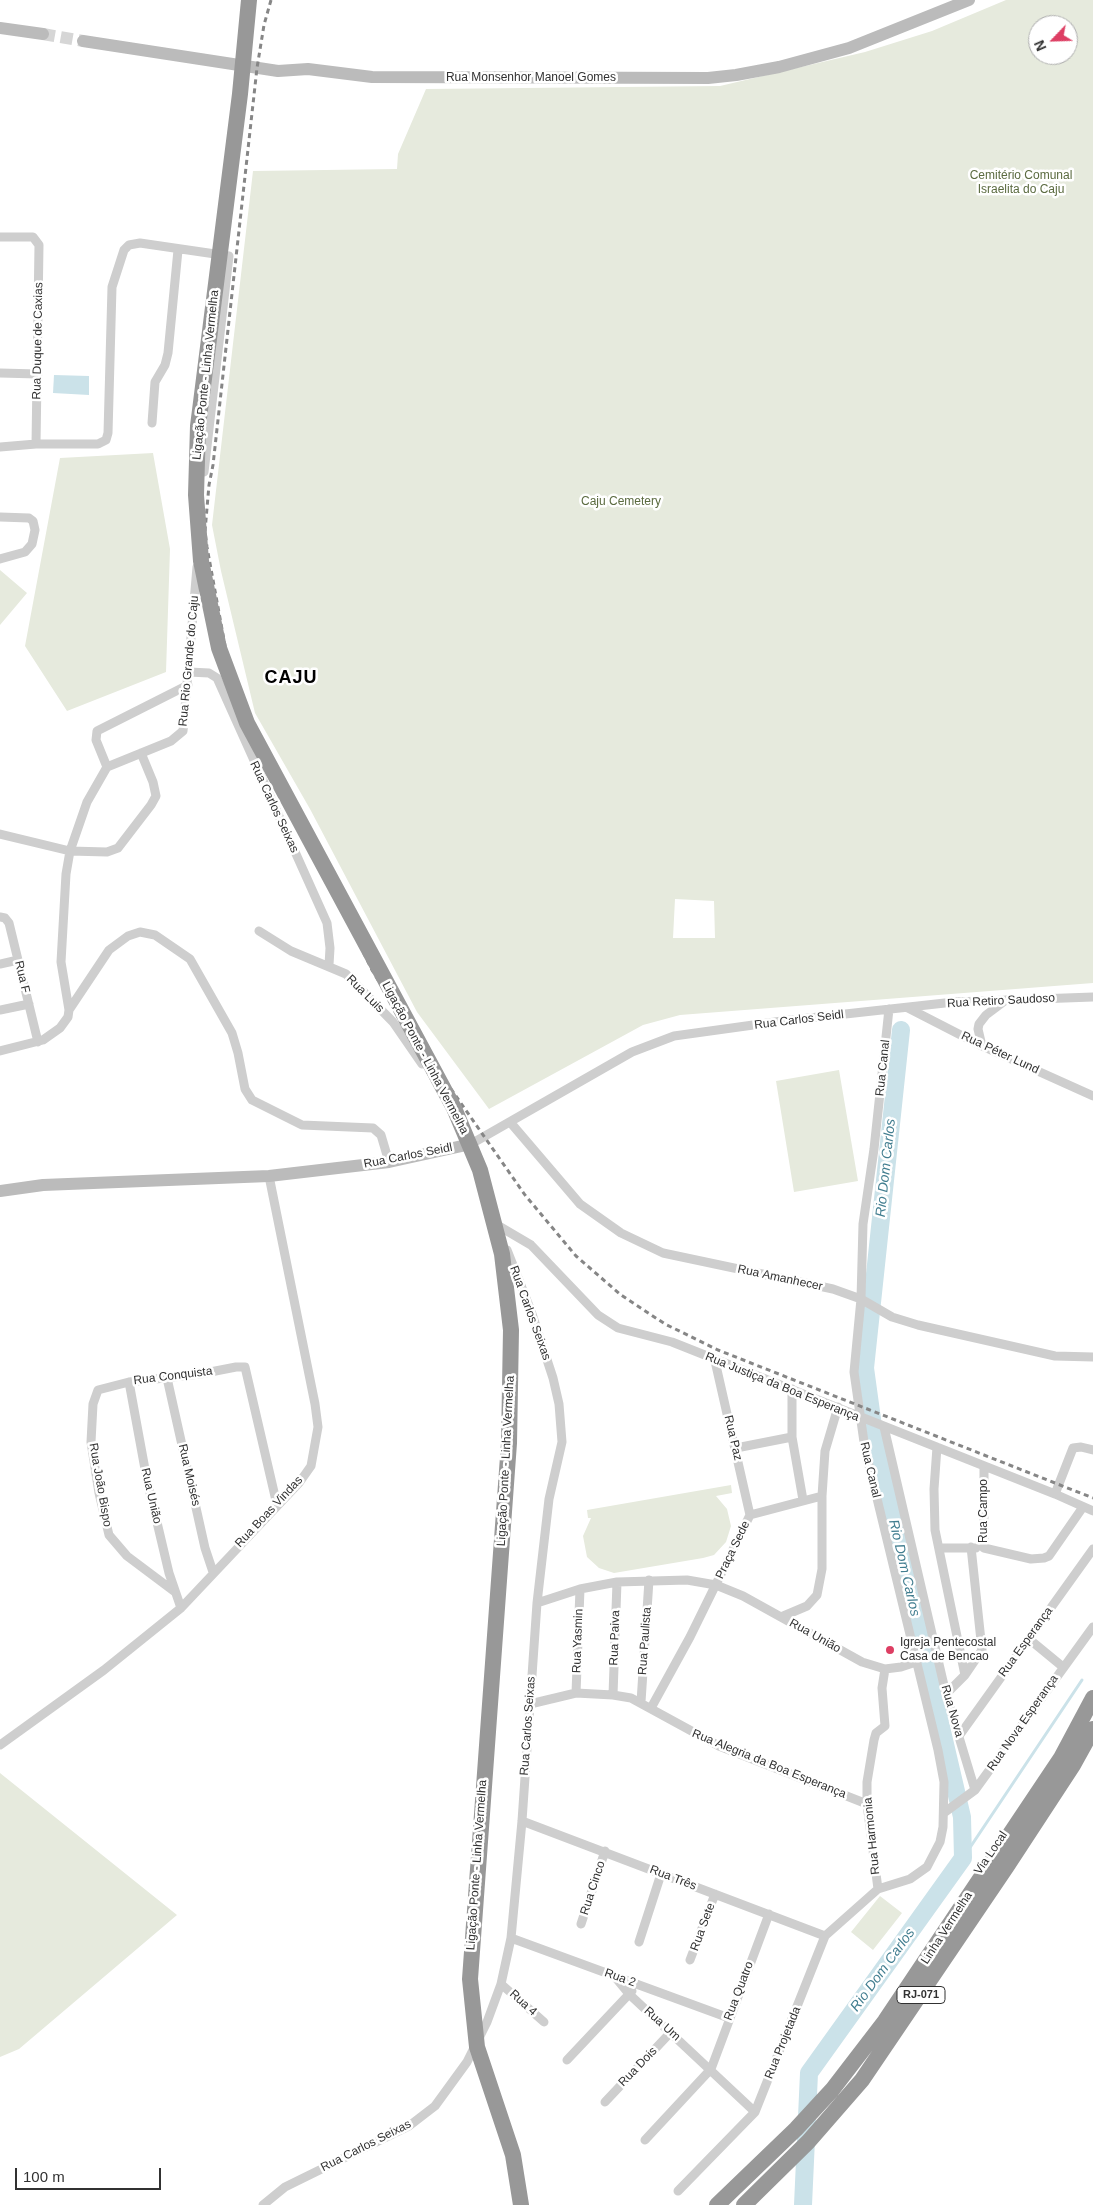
<!DOCTYPE html>
<html>
<head>
<meta charset="utf-8">
<style>
	body { margin:0 }
	#map { position:relative; width:1093px; height:2205px; overflow:hidden; background:#fff; font-family:Arial,sans-serif }
	canvas { display:block }
	.north { position:absolute; left:1028px; top:15px; width:50px; height:50px; box-sizing:border-box; background:#fff; border:1px solid #adadad; border-radius:50%; rotate:246deg; font-size:14px; font-weight:700; line-height:20px; text-align:center; color:#313131 }
	.north::after { content:''; display:block; margin:auto; width:18px; height:22px; background:#dd3e63; clip-path:polygon(50% 0,100% 100%,50% 72%,0 100%) }
	.scale { position:absolute; left:15px; top:2168px; width:146px; height:22px; box-sizing:border-box; border:2px solid #313131; border-top:0; padding-left:6px; font-size:15px; line-height:18px; white-space:nowrap; color:#313131; -webkit-text-stroke:4px #fff; paint-order:stroke }
</style>
</head>
<body>
<div id="map">
<canvas width="1093" height="2205"></canvas>
<div class="north">N</div>
<div class="scale">100 m</div>
</div>
<script>
const g = document.querySelector('canvas').getContext('2d');
g.lineJoin = 'round';
function fillPath(path, color) {
  g.fillStyle = color;
  g.fill(path, 'evenodd');
}
function shape(rows) {
  const path = new Path2D();
  for (const r of rows) {
    path.moveTo(r[0], r[1]);
    for (let i = 2; i < r.length; i += 2) path.lineTo(r[i], r[i + 1]);
  }
  return path;
}
function stroke(path, color, width, dash) {
  g.strokeStyle = color;
  g.lineWidth = width;
  g.lineCap = dash ? 'butt' : 'round';
  g.setLineDash(dash || []);
  g.stroke(path);
}
function write(font, color, halo, rows, align = 'center') {
  g.font = font + ' Arial,sans-serif';
  g.lineWidth = 5;
  g.setLineDash([]);
  g.textBaseline = 'middle';
  g.strokeStyle = halo;
  g.fillStyle = color;
  for (const [text, x, y, turn = 0] of rows) {
    g.save();
    g.translate(x, y);
    g.rotate((+turn || 0) * Math.PI / 180);
    g.textAlign = isNaN(turn) ? turn : align;
    if (halo) g.strokeText(text, 0, 0);
    g.fillText(text, 0, 0);
    g.restore();
  }
}
fillPath(shape([
	[1006,0,1093,0,1093,983,680,1015,643,1025,489,1109,417,1012,310,809,255,713,221,571,212,525,253,171,397,169,398,154,426,89,720,86,865,52,932,31],
	[1038,25,1068,25,1068,55,1038,55],
	[675,899,714,901,715,938,673,938],
	[153,453,170,549,166,672,67,711,25,646,60,458],
	[0,570,27,593,0,625],
	[839,1070,858,1181,794,1192,776,1081],
	[731,1485,732,1493,716,1496,727,1509,731,1526,726,1542,714,1555,703,1558,614,1573,599,1568,587,1557,583,1536,591,1518,588,1518,587,1510],
	[0,1773,177,1915,19,2049,0,2057],
	[880,1896,902,1913,873,1950,851,1932]
]), '#e6eadd');
fillPath(shape([
	[54,375,89,376,89,395,53,393]
]), '#cbe2e9');
stroke(shape([
	[963,1858,1082,1680]
]), '#cbe2e9', 3);
stroke(shape([
	[803,2205,809,2073,963,1858,962,1817,876,1448,865,1368,901,1030]
]), '#cbe2e9', 18);
stroke(shape([
	[43,34,83,41]
]), '#d6d6d6', 12, [12, 6]);
stroke(shape([
	[0,237,33,237,39,245,36,444],
	[0,373,38,374],
	[152,423,155,382,165,365,168,353,178,250],
	[0,447,36,444,98,444,106,440,108,433,112,287,124,250,129,245,140,243,229,256,204,472],
	[0,517,29,518,33,521,35,530,32,544,25,552,0,559],
	[189,672,209,673,217,678,327,923,330,948,329,965],
	[107,767,96,740,97,731,188,685],
	[0,834,70,851,107,852,118,848,151,805,156,796,153,782,141,753],
	[0,917,5,918,9,923,38,1042],
	[259,931,291,951,346,974,393,1022,422,1064],
	[0,964,18,960],
	[908,1008,982,1046,1093,1096],
	[0,1010,29,1004],
	[69,1010,61,962,66,874,70,851,87,802,107,767,171,741,183,731,197,567],
	[982,1046,978,1029,979,1024,986,1015,1006,1000],
	[0,1051,43,1040,60,1028,68,1017,69,1010,109,950,128,936,140,932,155,935,190,959,232,1033,238,1053,245,1089,252,1100,302,1125,373,1128,381,1135,389,1162],
	[510,1122,580,1204,621,1233,663,1253,833,1289,861,1299,892,1317,918,1325,1055,1356,1093,1357],
	[471,1144,632,1052,674,1036,782,1021,954,1002,1093,997],
	[497,1225,531,1245,598,1315,618,1328,672,1342,1055,1494,1093,1511],
	[715,1361,750,1515],
	[167,1378,205,1548,213,1572],
	[129,1382,147,1480,169,1573,181,1608],
	[792,1389,792,1437,803,1500],
	[884,1427,946,1694,975,1790],
	[937,1447,934,1489,935,1530,965,1675,946,1694],
	[736,1448,792,1437],
	[984,1467,984,1548,1031,1559,1044,1558,1049,1556,1083,1507],
	[1055,1494,1073,1448,1081,1447,1093,1450],
	[750,1515,822,1496,825,1451,838,1407],
	[940,1548,976,1548],
	[175,1592,127,1556,109,1535,99,1493,91,1442,93,1404,98,1390,129,1382,200,1374,236,1367,245,1367,277,1505],
	[537,1603,580,1589,617,1582,687,1580,716,1585,743,1596,862,1662,885,1669,901,1667,916,1662],
	[781,1617,807,1606,817,1595,822,1569,822,1496],
	[1029,1639,1063,1667],
	[965,1675,982,1650,971,1547],
	[576,1693,580,1589],
	[613,1695,617,1582],
	[641,1702,649,1580],
	[530,1704,576,1693,613,1695,631,1698,719,1746,867,1804],
	[651,1708,690,1637,750,1515],
	[959,1736,1093,1549],
	[0,1745,104,1670,181,1608,299,1483,311,1466,318,1427,315,1404,269,1176],
	[945,1812,975,1790,1093,1627],
	[522,1821,825,1936],
	[878,1889,867,1804,867,1782,874,1740,876,1733,885,1726,882,1688,885,1669],
	[581,1924,605,1851],
	[511,1938,729,2018],
	[639,1942,661,1874],
	[690,1960,715,1894],
	[615,1977,629,1994,755,2112],
	[501,1984,544,2022],
	[567,2060,632,1991],
	[605,2102,671,2032],
	[645,2140,711,2069,769,1914],
	[678,2191,755,2112,825,1936,878,1889,910,1879,927,1867,940,1842,943,1827,944,1782,938,1750,865,1449,854,1372,861,1299,863,1224,874,1149,889,1009],
	[263,2205,285,2187,409,2126,435,2106,467,2062,487,2022,501,1984,511,1938,522,1821,537,1603,549,1499,562,1442,559,1404,553,1378,531,1311,507,1250]
]), '#cecece', 9);
stroke(shape([
	[0,28,43,34],
	[83,41,278,71,308,69,372,77,708,78,736,75,779,67,849,48,969,0],
	[0,1191,43,1185,269,1176,389,1162,471,1144]
]), '#bbb', 12);
stroke(shape([
	[717,2205,796,2129,832,2090,885,2021,1061,1758,1093,1698],
	[744,2205,808,2142,862,2080,1007,1866,1073,1765,1093,1729]
]), '#989898', 16);
stroke(shape([
	[271,0,264,25,257,68,213,465,209,485,205,531,207,547,226,651,226,662,236,692,269,765,278,778,299,819,372,970,398,1013,525,1195,576,1256,621,1295,665,1324,718,1350,1093,1498]
]), '#868686', 3, [5, 4]);
stroke(shape([
	[249,0,240,94,198,426,196,495,201,561,219,648,247,723,454,1108,480,1170,502,1254,511,1330,509,1443,470,1979,477,2047,513,2155,521,2205]
]), '#989898', 16);
for (const [x, y, r, color] of [
	[890,1650,5,"#dd3e63"]
]) {
  const dot = new Path2D();
  dot.arc(x, y, r, 0, 2 * Math.PI);
  g.fillStyle = color;
  g.fill(dot);
  stroke(dot, '#fff', 2);
}
for (const [x, y, w] of [
	[921,1995,48]
]) {
  const box = new Path2D();
  box.roundRect(x - w / 2, y - 8.5, w, 17, 4);
  g.fillStyle = '#fff';
  g.fill(box);
  stroke(box, '#313131', 1);
}
write('bold 11px', '#313131', null, [
	["RJ-071",921,1995]
]);
write('12px', '#313131', '#fff', [
	["Rua Monsenhor Manoel Gomes",531,78],
	["Rua Duque de Caxias",38,341,-89],
	["Ligação Ponte - Linha Vermelha",206,375,-84],
	["Rua Rio Grande do Caju",189,661,-85],
	["Rua Carlos Seixas",274,807,65],
	["Rua F",22,977,77],
	["Rua Luis",365,994,45],
	["Rua Retiro Saudoso",1001,1001,-3],
	["Rua Carlos Seidl",799,1020,-7],
	["Rua Péter Lund",1000,1053,25],
	["Ligação Ponte - Linha Vermelha",425,1058,62],
	["Rua Canal",883,1068,-84],
	["Rua Carlos Seidl",408,1156,-11],
	["Rua Amanhecer",780,1278,12],
	["Rua Carlos Seixas",530,1313,70],
	["Rua Conquista",173,1376,-7],
	["Rua Justiça da Boa Esperança",782,1387,22],
	["Rua Paz",733,1438,77],
	["Ligação Ponte - Linha Vermelha",506,1461,-87],
	["Rua Canal",870,1470,77],
	["Rua Moisés",189,1475,77],
	["Rua João Bispo",100,1485,80],
	["Rua União",151,1496,77],
	["Rua Campo",984,1511,-90],
	["Rua Boas Vindas",269,1512,-47],
	["Praça Sede",733,1550,-64],
	["Rua União",815,1636,29],
	["Rua Paiva",615,1638,-88],
	["Rua Yasmin",578,1641,-88],
	["Rua Paulista",645,1641,-86],
	["Rua Esperança",1026,1642,-54],
	["Rua Nova",952,1711,74],
	["Rua Nova Esperança",1023,1723,-55],
	["Rua Carlos Seixas",528,1726,-86],
	["Rua Alegria da Boa Esperança",769,1764,22],
	["Rua Harmonia",872,1836,-96],
	["Via Local",991,1853,-56],
	["Ligação Ponte - Linha Vermelha",477,1865,-86],
	["Rua Três",673,1878,21],
	["Rua Cinco",593,1888,-72],
	["Rua Sete",703,1927,-70],
	["Linha Vermelha",947,1928,-57],
	["Rua 2",620,1978,20],
	["Rua Quatro",739,1991,-69],
	["Rua 4",523,2003,42],
	["Rua Um",662,2024,42],
	["Rua Projetada",783,2043,-68],
	["Rua Dois",638,2067,-46],
	["Rua Carlos Seixas",366,2146,-27]
]);
write('12px', '#5b6b40', '#fff', [
	["Cemitério Comunal",1021,176],
	["Israelita do Caju",1021,190],
	["Caju Cemetery",621,502]
]);
write('12px', '#313131', '#fff', [
	["Igreja Pentecostal",900,1643],
	["Casa de Bencao",900,1657]
], 'left');
write('italic 14px', '#427e90', '#fff', [
	["Rio Dom Carlos",886,1168,-84],
	["Rio Dom Carlos",904,1568,77],
	["Rio Dom Carlos",883,1970,-54]
]);
g.letterSpacing = '1px';
write('bold 18px', '#000', '#fff', [
	["CAJU",291,678]
]);
g.letterSpacing = '0px';
</script>
</body>
</html>
